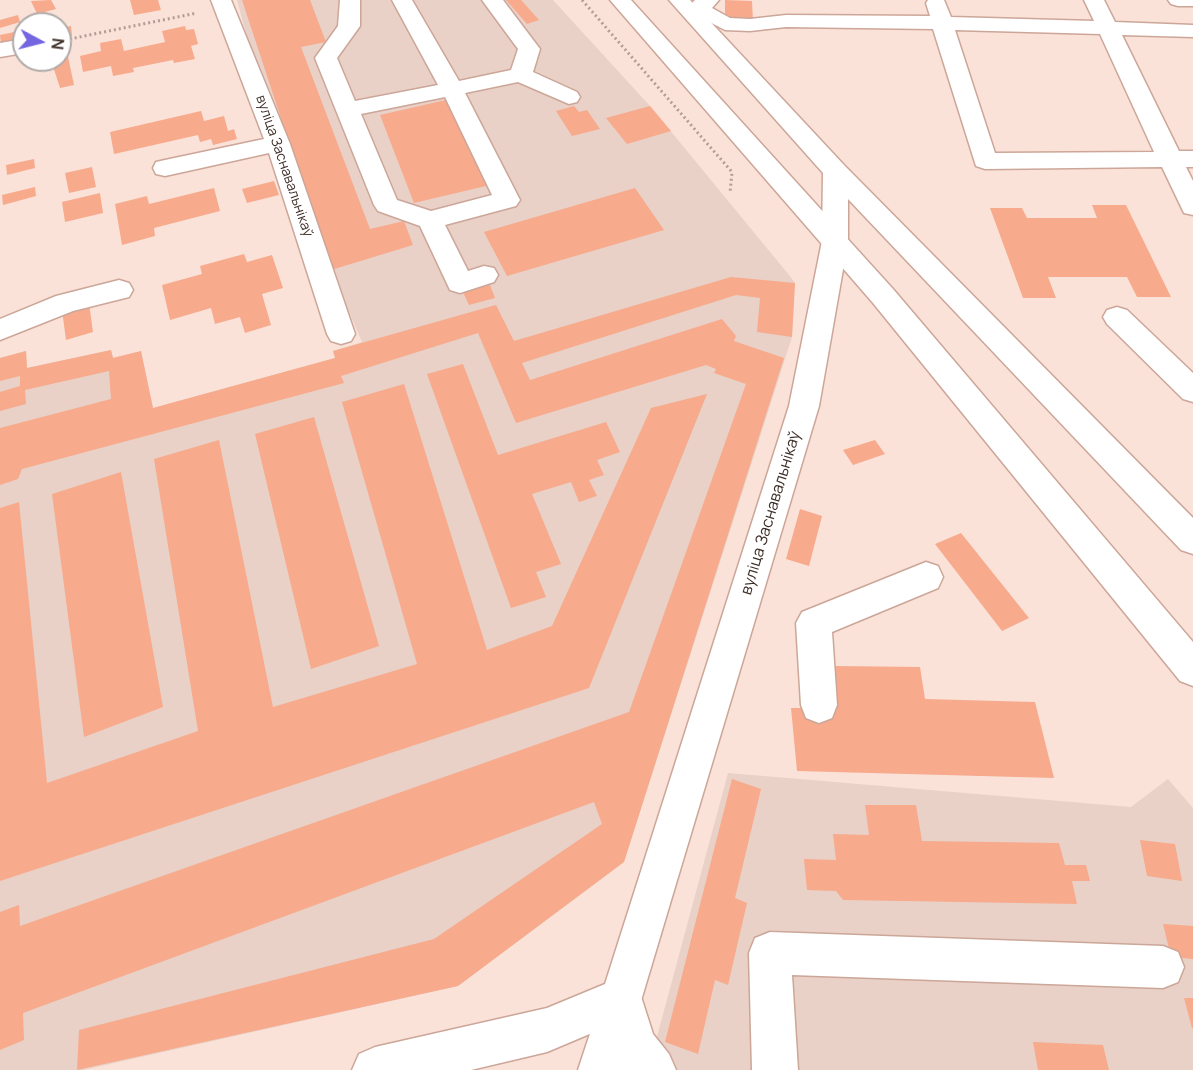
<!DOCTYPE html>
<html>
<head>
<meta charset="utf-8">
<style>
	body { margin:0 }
	#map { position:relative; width:1193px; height:1070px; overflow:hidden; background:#fae2d9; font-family:Manrope,sans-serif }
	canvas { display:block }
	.north { position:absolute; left:12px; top:12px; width:60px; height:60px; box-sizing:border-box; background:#fff; border:2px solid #b1aba9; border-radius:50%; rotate:97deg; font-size:16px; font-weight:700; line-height:24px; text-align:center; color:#3d2e28 }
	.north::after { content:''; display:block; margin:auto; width:21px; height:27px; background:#7366e0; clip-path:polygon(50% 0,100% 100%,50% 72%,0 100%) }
</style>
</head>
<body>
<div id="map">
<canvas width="1193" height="1070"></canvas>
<div class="north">N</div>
</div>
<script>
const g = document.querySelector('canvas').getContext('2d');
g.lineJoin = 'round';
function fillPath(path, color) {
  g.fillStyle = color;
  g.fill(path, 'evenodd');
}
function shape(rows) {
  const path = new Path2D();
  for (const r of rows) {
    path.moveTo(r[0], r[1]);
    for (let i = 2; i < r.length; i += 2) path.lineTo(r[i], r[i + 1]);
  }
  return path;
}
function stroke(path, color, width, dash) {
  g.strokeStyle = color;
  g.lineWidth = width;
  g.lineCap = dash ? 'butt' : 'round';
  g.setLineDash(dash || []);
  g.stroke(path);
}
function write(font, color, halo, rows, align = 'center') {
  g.font = font + ' Manrope,sans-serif';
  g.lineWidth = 6;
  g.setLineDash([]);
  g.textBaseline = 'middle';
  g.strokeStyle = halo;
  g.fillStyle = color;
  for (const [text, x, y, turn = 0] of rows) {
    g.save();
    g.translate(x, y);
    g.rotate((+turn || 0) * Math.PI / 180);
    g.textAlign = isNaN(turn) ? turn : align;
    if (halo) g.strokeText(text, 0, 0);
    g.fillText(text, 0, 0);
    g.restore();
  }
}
fillPath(shape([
	[237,0,553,0,650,106,789,275,795,283,792,337,624,862,458,986,83,1070,0,1070,0,358,26,351,27,368,111,350,113,358,141,351,153,408,335,358,333,351,362,342,331,270,252,56],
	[728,773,1131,807,1168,779,1193,808,1193,1070,648,1070]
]), '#e9d1c7');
fillPath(shape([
	[51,0,56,9,37,14,31,1],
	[130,0,158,0,161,10,134,15],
	[242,0,310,0,326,42,301,47,370,229,404,221,413,245,331,270],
	[506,0,521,0,539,20,527,24],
	[725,0,752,1,753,21,725,20],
	[18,15,20,22,0,28,0,20],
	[71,26,72,36,60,38,60,28],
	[185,26,186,30,194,29,198,44,191,46,195,59,174,63,173,60,133,68,134,72,113,76,111,66,83,72,80,56,101,51,100,43,121,39,124,51,165,42,162,31],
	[24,30,24,39,1,45,0,35],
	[67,52,74,85,60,88,51,60,60,60,60,54],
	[450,99,490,185,414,203,380,115],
	[574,106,579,112,587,110,600,129,572,136,556,111],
	[650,106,671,131,627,144,606,118],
	[201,111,204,121,224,116,228,131,234,129,237,139,213,145,211,139,200,142,198,135,114,154,110,132],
	[34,159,35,168,7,175,6,165],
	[92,167,96,187,69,193,65,173],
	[274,181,279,195,247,203,242,189],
	[35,187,36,196,3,205,2,195],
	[214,188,220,211,154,228,155,236,122,245,115,204,147,196,149,204],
	[635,188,664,230,507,276,484,232],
	[100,193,103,213,65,222,62,202],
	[1092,205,1126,205,1171,297,1137,297,1127,277,1048,277,1056,298,1023,298,990,208,1022,208,1027,218,1097,218],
	[244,254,247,262,272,255,283,288,262,294,271,325,245,333,240,317,215,324,211,308,170,320,162,285,202,274,200,266],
	[731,277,795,283,792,337,757,332,760,298,736,295,522,363,530,380,722,319,736,336,734,341,784,358,624,862,458,986,77,1070,79,1030,434,939,602,824,594,802,23,1013,24,1040,0,1050,0,912,19,905,20,926,629,712,746,384,714,373,716,369,706,365,516,423,478,333,341,376,344,383,22,469,18,479,0,485,0,428,111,399,109,371,25,390,26,404,0,411,0,392,20,386,20,376,0,381,0,358,26,351,27,368,111,350,113,358,141,351,153,408,335,358,333,351,496,305,514,341],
	[490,285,495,298,469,305,463,292],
	[89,303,93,332,66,340,62,310],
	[463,364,498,455,606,422,620,452,597,460,604,475,589,480,597,496,579,502,571,482,532,494,561,564,536,572,546,597,511,608,427,374],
	[404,384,487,650,552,626,651,408,707,394,589,688,0,881,0,508,19,502,47,783,198,731,154,459,219,440,273,707,417,664,342,402],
	[314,417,379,646,311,669,255,434],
	[875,440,885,454,853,465,843,450],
	[121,472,163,707,84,737,52,494],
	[800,509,822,516,809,566,786,559],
	[961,533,1029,618,1002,631,935,544],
	[833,666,920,667,925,699,1035,702,1054,778,797,771,791,708,823,708,822,698,837,698],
	[732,779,761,789,735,898,747,903,728,985,715,980,698,1054,665,1042],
	[865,805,916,805,922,841,1059,843,1065,865,1086,865,1090,881,1072,881,1077,904,843,900,836,891,807,890,804,859,836,860,833,834,869,835],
	[1140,840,1175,844,1182,881,1147,876],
	[1163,924,1193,926,1193,959,1171,957],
	[1184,998,1193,998,1193,1028,1192,1028],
	[1033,1042,1103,1045,1109,1070,1038,1070]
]), '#f7aa8c');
const minor = shape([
	[211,0,231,0,290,144,355,334,351,341,341,344,331,341,327,334,269,153,165,176,156,174,153,168,156,162,165,160,264,139,211,0],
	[340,0,360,0,360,26,337,58,355,101,438,85,392,0,412,0,459,81,511,70,518,49,482,0,503,0,540,49,533,72,577,92,580,97,577,102,569,104,518,82,465,93,520,200,516,206,445,225,468,271,484,266,494,268,498,275,494,282,460,293,450,290,420,226,378,211,374,205,315,58,338,26,340,0],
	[445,97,492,195,431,211,397,200,361,114,445,97],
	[610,0,631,0,893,289,1193,642,1193,686,1180,681,873,303,610,0],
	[695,0,719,0,712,8,730,18,750,19,786,15,930,16,926,3,928,0,944,0,951,17,1094,21,1084,0,1104,0,1115,22,1193,25,1193,37,1122,35,1179,151,1193,151,1193,167,1186,167,1193,181,1193,215,1184,213,1162,167,985,169,976,166,933,29,786,27,750,31,725,30,690,12,687,8,695,0],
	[955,30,1100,34,1154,152,995,153,955,30],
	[1168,0,1193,0,1193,6,1178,6,1171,4,1168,0],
	[24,39,24,53,0,57,0,43,24,39],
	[119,280,129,283,133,290,129,297,73,311,0,340,0,319,56,296,119,280],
	[1117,307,1127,310,1193,373,1193,402,1183,399,1107,324,1103,317,1107,310,1117,307],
	[926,562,938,566,943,577,938,588,832,632,837,705,832,718,819,723,806,718,801,705,796,623,802,612,926,562],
	[770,932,1163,946,1178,952,1184,967,1178,982,1163,988,792,975,798,1070,752,1070,749,953,755,938,770,932],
	[622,977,637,984,653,1034,669,1054,676,1070,578,1070,606,985,622,977]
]);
const major = shape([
	[669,0,690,0,844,165,1193,518,1193,554,1181,550,848,199,848,241,819,406,637,1014,547,1052,471,1070,352,1070,359,1054,375,1047,547,1008,605,984,789,406,822,241,823,173,669,0]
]);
stroke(minor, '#cca698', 3);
stroke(major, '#cca698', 3);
stroke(shape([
	[582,0,732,172,730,193],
	[60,41,197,13]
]), '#b29d96', 3, [2, 3]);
fillPath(minor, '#fff');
fillPath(major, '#fff');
write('14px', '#3d2e28', '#fff', [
	["вуліца Заснавальнікаў",284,166,71]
]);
write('16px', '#3d2e28', '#fff', [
	["вуліца Заснавальнікаў",771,513,-73]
]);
</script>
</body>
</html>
